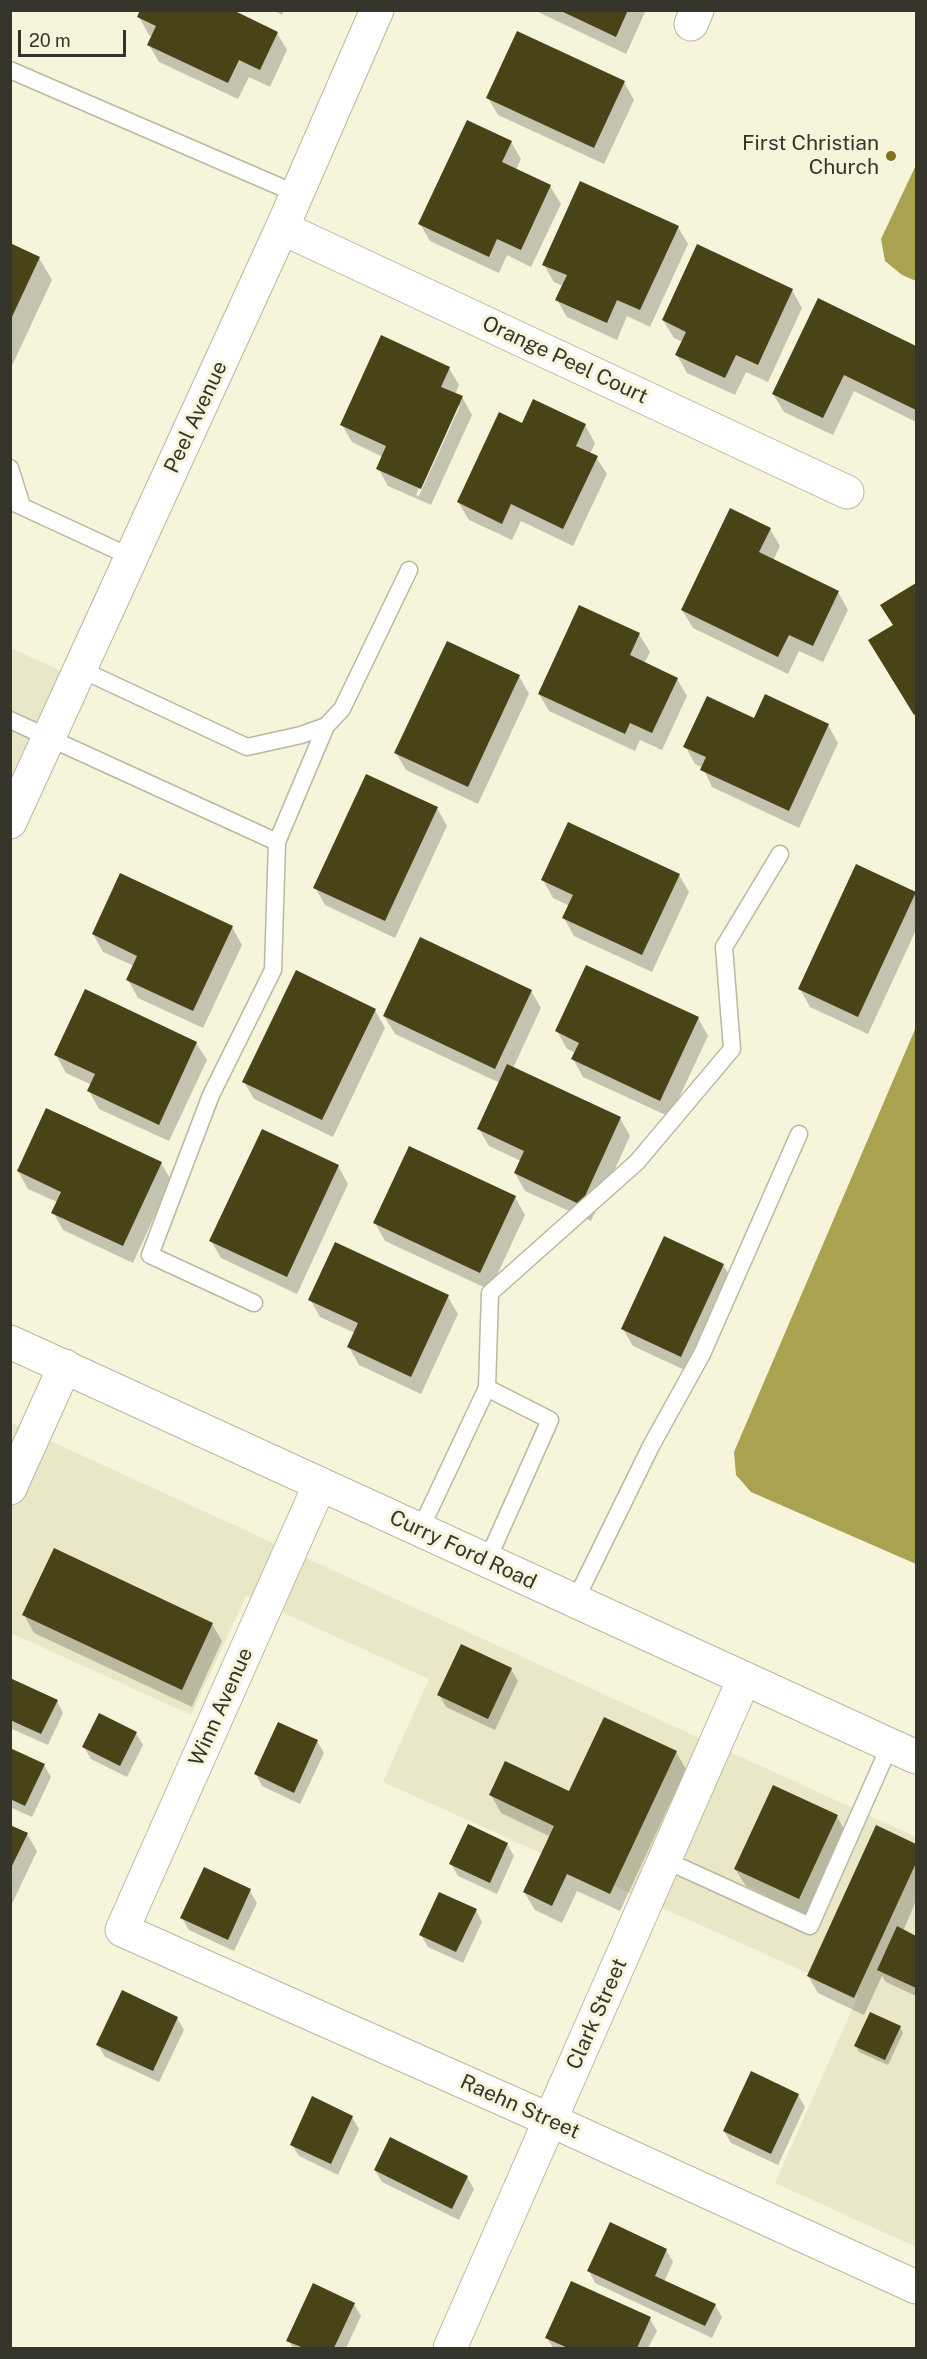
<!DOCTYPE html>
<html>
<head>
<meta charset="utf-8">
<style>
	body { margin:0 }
	#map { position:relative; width:927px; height:2359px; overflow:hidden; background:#f6f4db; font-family:"Public Sans",sans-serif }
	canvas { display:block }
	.frame { position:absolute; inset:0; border:12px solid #36352b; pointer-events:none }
	.scale { position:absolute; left:18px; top:30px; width:108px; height:27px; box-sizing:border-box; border:3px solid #36352b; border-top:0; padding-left:8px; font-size:18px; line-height:21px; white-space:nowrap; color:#36352b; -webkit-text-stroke:4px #f6f4db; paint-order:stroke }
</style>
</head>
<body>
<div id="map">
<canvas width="927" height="2359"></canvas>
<div class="frame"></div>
<div class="scale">20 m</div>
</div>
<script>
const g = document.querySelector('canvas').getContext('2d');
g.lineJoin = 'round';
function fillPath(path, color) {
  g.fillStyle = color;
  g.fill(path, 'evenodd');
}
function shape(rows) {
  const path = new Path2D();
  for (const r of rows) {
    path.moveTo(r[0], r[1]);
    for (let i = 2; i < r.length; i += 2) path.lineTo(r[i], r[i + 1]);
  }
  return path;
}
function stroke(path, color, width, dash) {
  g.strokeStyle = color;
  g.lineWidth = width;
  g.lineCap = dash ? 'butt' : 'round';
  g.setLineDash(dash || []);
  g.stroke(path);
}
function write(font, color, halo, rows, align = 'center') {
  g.font = font + ' "Public Sans",sans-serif';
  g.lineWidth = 6;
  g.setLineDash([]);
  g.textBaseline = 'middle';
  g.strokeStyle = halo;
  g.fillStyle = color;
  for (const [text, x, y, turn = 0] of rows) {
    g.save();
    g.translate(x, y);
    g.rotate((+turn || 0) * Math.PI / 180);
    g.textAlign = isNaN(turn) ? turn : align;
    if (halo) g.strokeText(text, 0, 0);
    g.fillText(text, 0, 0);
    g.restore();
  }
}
fillPath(shape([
	[11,648,70,675,11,804],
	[11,1423,916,1837,916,2247,775,2183,858,1996,383,1782,429,1679,246,1596,191,1715,11,1633]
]), '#eae7c8');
fillPath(shape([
	[916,165,916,281,902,275,885,261,881,239],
	[916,1027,916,1564,751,1492,736,1475,734,1452]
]), '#aaa250');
fillPath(shape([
	[273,10,284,10,282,15],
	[534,10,646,10,626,54],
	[139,17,277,33,287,50,270,87,249,77,238,99,159,62,149,45,153,37,149,35],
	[624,82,634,100,604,164,498,115,488,98],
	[511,142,521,159,516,170,550,186,561,204,531,267,507,255,499,273,430,241,420,224],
	[678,227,688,244,650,327,627,316,617,340,567,317,557,300,563,286,554,282,544,265],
	[10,245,39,258,52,280,10,370],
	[792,290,802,308,768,382,746,372,735,395,687,373,677,355,683,342,674,338,663,320],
	[819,300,916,347,916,422,854,391,833,435,784,412,773,394],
	[449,368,459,385,455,394,462,397,472,415,431,505,388,486,378,468,383,457,352,442,342,425],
	[457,406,460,406,419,496,416,495],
	[523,425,585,425,595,443,590,454,596,457,607,474,573,546,521,521,512,540,469,520,458,502],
	[770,529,780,546,773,561,838,592,848,610,823,662,799,651,788,674,693,628,682,610],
	[916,584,916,717,880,658,894,626,882,605],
	[639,634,650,652,644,664,677,679,687,696,662,750,640,740,635,751,549,711,539,694],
	[519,676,529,694,478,804,406,770,396,753],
	[755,720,828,725,838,743,799,828,712,787,703,768,695,764,685,746],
	[437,808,447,826,395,938,325,905,315,887],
	[679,875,689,892,652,972,574,936,564,918,570,906,553,898,543,880],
	[915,893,916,930,868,1034,810,1007,800,989],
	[232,927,242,945,203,1028,138,998,128,980,134,966,103,952,93,934],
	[531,991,541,1008,513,1068,620,1118,630,1136,591,1221,525,1191,515,1173,521,1161,489,1146,479,1129,500,1083,395,1034,384,1016],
	[375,1010,385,1028,333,1137,254,1099,244,1082],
	[698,1018,708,1036,670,1117,583,1077,573,1059,576,1053,567,1049,557,1031],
	[196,1043,207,1060,169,1141,99,1109,89,1091,92,1085,66,1073,56,1055],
	[161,1163,171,1180,133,1263,63,1230,53,1212,57,1202,28,1189,18,1171],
	[338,1166,348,1184,297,1294,221,1258,211,1241],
	[515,1197,525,1215,490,1290,385,1241,375,1223],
	[723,1265,734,1282,691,1373,633,1346,623,1329],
	[448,1297,458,1314,421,1394,359,1365,349,1347,355,1333,320,1317,310,1299],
	[24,1615,212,1624,222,1641,192,1707,34,1633],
	[511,1669,518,1681,495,1730,446,1707,439,1695],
	[10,1679,57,1701,63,1713,48,1745,10,1728],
	[136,1733,143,1745,127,1777,91,1759,84,1747],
	[317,1741,324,1753,300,1804,262,1786,256,1774],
	[10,1749,44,1765,51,1777,32,1817,10,1807],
	[676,1752,686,1769,620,1911,577,1891,562,1923,535,1910,524,1892,551,1837,501,1813,491,1795,570,1793],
	[774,1787,837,1817,847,1834,809,1916,746,1886,735,1869],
	[10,1826,27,1834,37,1851,10,1908],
	[877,1827,916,1846,916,1901,903,1931,916,1937,916,1996,886,1982,882,1976,864,2015,818,1993,808,1976],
	[507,1844,514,1856,497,1894,458,1876,451,1864],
	[250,1891,257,1903,234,1951,189,1930,182,1918],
	[476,1910,482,1922,463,1963,428,1947,421,1935],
	[177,2018,184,2030,159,2082,105,2057,98,2045],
	[900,2027,903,2033,888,2065,859,2052,856,2046],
	[798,2095,805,2107,778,2165,731,2143,724,2131],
	[352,2117,359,2129,338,2175,299,2156,292,2145],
	[375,2170,467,2177,474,2189,459,2220,382,2182],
	[666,2250,673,2262,664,2282,715,2305,722,2317,712,2338,595,2283,589,2271],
	[354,2304,361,2316,346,2348,293,2348,288,2340],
	[650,2319,657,2331,648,2348,553,2348,547,2338]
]), '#0003');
fillPath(shape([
	[140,10,233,10,278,32,260,70,239,60,228,83,147,45,156,26,137,17],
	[559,10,628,10,616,37],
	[517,31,625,81,594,148,486,98],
	[467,120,512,141,502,162,551,185,521,250,497,239,489,257,418,224],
	[580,181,679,226,640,310,617,300,607,323,555,300,567,275,542,265],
	[10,243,40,257,10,321],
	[697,244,793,289,758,365,736,355,725,378,675,355,686,332,662,320],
	[818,298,916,346,916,410,844,375,823,418,772,394],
	[381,335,450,367,441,387,463,396,421,489,376,469,386,446,340,425],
	[533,399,586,424,576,446,598,456,563,529,511,504,502,524,457,502,499,412,522,423],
	[730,508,771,528,759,552,839,591,813,646,789,635,778,657,681,610],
	[916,583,916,713,914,715,868,640,893,625,880,605],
	[579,605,640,633,630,655,678,678,652,733,630,723,625,734,538,694],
	[447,641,520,675,468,787,394,753],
	[765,694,829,724,789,811,700,770,706,757,683,747,707,696,754,718],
	[366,774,438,807,385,921,313,888],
	[568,822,680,874,642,955,562,918,573,895,541,880],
	[856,864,916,892,858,1017,798,989],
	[120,873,233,926,193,1011,126,980,137,956,92,934],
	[420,937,532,990,495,1069,383,1016],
	[586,965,699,1017,660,1101,571,1059,579,1043,555,1031],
	[296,970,376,1009,322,1120,242,1082],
	[85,989,197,1042,159,1125,87,1091,95,1074,54,1055],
	[507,1064,621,1117,581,1205,514,1173,524,1151,477,1129],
	[46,1108,162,1162,123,1246,51,1213,61,1192,17,1171],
	[262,1129,339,1165,287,1277,209,1241],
	[409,1146,516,1196,480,1273,373,1223],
	[664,1236,724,1264,681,1357,621,1329],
	[335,1242,449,1295,411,1377,347,1347,358,1323,308,1300],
	[54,1548,213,1623,182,1690,22,1615],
	[461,1644,512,1668,488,1719,437,1695],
	[10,1678,58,1700,41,1734,10,1720],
	[99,1713,137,1732,120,1766,82,1747],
	[604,1717,677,1751,610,1894,567,1874,552,1906,523,1892,554,1826,489,1795,505,1761,569,1791],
	[278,1722,318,1740,294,1793,254,1774],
	[10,1748,45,1764,25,1806,10,1799],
	[773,1785,838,1815,799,1899,734,1869],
	[468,1824,508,1843,490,1883,449,1864],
	[10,1825,28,1833,10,1870],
	[876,1825,916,1844,916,1863,854,1998,807,1976],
	[204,1867,251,1889,228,1940,180,1918],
	[439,1892,477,1909,456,1952,419,1935],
	[897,1926,916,1936,916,1988,877,1970],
	[122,1990,178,2017,153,2071,96,2045],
	[870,2012,901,2026,885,2060,854,2046],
	[751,2071,799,2094,771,2154,723,2131],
	[312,2096,353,2116,331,2164,290,2145],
	[390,2137,468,2176,452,2209,374,2170],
	[610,2222,667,2249,655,2276,716,2304,705,2326,587,2271],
	[571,2281,651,2317,637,2348,568,2348,545,2338],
	[313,2283,355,2303,334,2348,304,2348,286,2341]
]), '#484418');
const service = shape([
	[10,70,297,194],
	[10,468,22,506],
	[10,501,131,557],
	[80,669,247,747,301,735,326,726],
	[10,720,277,842],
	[254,1303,150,1255,211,1095,273,970,277,842,326,726,342,709,409,570],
	[487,1388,490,1293,637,1162,732,1049,724,947,780,854],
	[420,1530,487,1388,550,1420,487,1561],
	[575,1601,651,1446,702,1354,799,1134],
	[665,1860,810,1926,890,1745]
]);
const minor = shape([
	[691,24,697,10],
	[282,228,847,492],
	[320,1484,122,1930,550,2120,916,2287],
	[10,1488,65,1366],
	[450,2348,744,1679]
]);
const tertiary = shape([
	[10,822,282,228,377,10],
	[10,1342,916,1757]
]);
stroke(service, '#b9b8a0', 19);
stroke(minor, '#b9b8a0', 35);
stroke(tertiary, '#b9b8a0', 35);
stroke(service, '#fff', 16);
stroke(minor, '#fff', 33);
stroke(tertiary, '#fff', 33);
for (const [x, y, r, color] of [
	[891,156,6,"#7c7416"]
]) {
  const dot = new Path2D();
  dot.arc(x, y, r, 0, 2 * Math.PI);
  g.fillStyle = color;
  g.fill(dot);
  stroke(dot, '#f6f4db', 2);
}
write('21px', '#36352b', '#f6f4db', [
	["First Christian",879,144],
	["Church",879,168]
], 'right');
write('21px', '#36352b', '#f6f4db', [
	["Orange Peel Court",565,360,25],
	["Peel Avenue",196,417,-65],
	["Curry Ford Road",463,1550,25],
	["Winn Avenue",221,1707,-66],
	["Clark Street",597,2014,-66],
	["Raehn Street",520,2107,24]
]);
</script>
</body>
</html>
